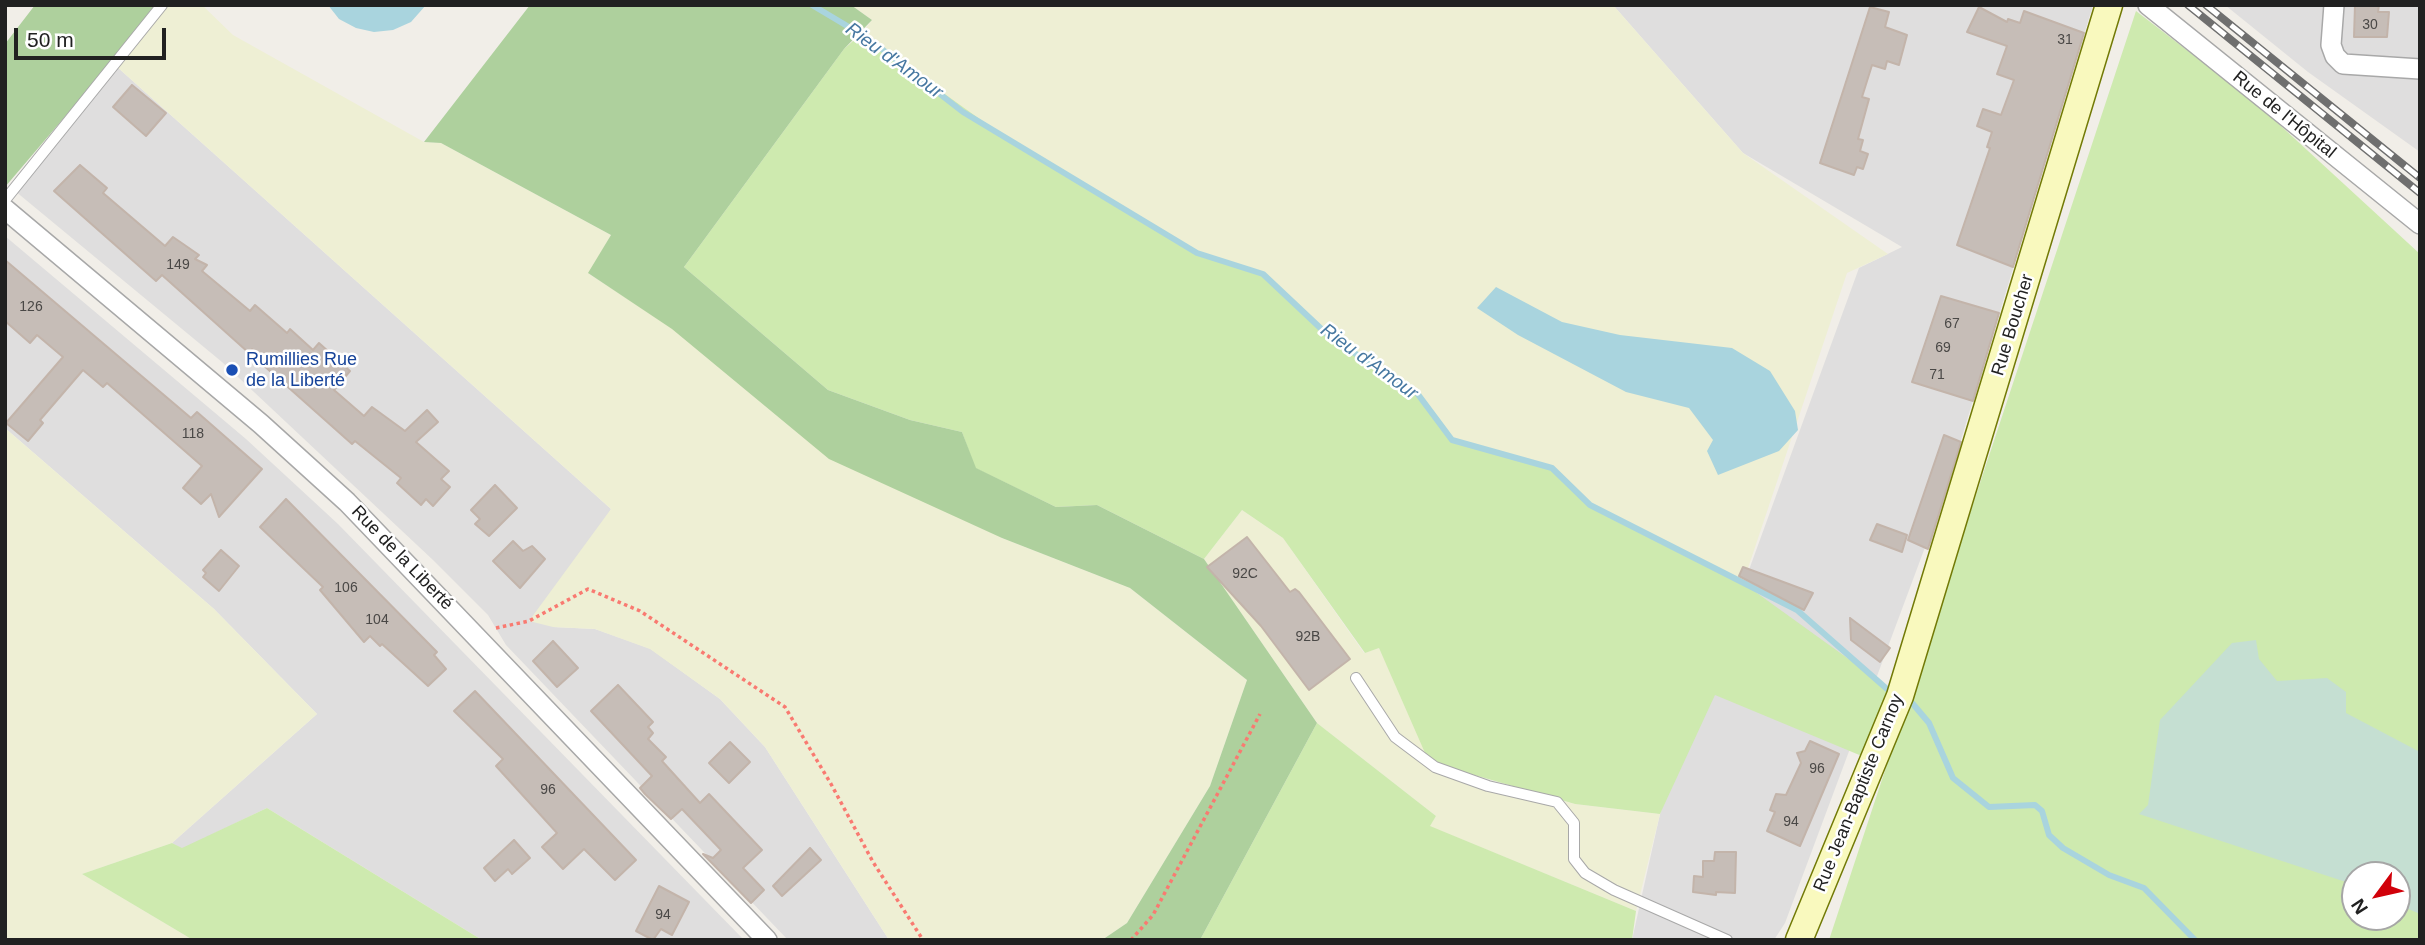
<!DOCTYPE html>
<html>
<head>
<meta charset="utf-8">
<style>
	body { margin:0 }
	#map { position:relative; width:2425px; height:945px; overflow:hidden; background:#f1eee8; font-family:Arial,sans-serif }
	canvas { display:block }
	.frame { position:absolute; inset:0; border:7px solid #212121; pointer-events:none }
	.north { position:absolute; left:2341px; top:861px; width:70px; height:70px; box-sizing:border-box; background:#fff; border:2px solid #a6a6a6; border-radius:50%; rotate:237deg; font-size:19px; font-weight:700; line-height:28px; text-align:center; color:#212121 }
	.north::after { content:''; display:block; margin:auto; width:24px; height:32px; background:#d1010a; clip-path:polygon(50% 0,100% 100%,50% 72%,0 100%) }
	.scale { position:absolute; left:14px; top:28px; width:152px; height:32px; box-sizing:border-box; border:4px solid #212121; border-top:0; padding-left:9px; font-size:21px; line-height:24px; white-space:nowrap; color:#212121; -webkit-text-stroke:5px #fff; paint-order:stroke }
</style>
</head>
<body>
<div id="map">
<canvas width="2425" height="945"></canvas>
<div class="frame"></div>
<div class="north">N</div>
<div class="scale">50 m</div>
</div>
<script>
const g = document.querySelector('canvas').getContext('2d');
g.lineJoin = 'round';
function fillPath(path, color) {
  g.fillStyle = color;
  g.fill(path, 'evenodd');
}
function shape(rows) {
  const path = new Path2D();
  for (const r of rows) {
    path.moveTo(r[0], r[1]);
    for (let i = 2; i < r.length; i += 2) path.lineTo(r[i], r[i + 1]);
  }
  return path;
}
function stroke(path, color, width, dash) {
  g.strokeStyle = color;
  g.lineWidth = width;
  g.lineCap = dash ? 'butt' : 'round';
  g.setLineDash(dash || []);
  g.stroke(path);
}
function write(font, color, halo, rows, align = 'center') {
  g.font = font + ' Arial,sans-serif';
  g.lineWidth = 5;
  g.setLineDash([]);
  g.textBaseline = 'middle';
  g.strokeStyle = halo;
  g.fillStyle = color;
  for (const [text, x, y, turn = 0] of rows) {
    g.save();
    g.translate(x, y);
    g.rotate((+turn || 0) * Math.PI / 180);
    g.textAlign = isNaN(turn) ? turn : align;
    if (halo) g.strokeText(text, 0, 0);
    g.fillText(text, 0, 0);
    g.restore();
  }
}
fillPath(shape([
	[1613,5,2093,5,1943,499,1785,923,1774,940,1632,940,1660,814,1859,268,1902,247,1743,153],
	[2225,5,2420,5,2420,152,2308,72],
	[116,66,611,509,553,627,595,629,651,649,720,699,765,747,889,940,788,940,506,645,488,615,433,560,222,362,9,186],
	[5,236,246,439,338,524,744,940,482,940,267,808,182,849,172,843,317,714,214,609,5,428]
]), '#dfdede');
fillPath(shape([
	[163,5,202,5,233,35,424,142,441,143,611,235,589,274,1002,538,1130,588,1247,680,1210,786,1127,923,1102,940,889,940,765,747,720,699,650,649,595,629,553,627,529,621,611,509,116,66],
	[851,5,1613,5,1743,153,1888,254,1847,273,1743,583,1590,505,1552,468,1452,440,1417,393,1338,342,1263,274,1197,253,963,112,861,34,872,20],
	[5,428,214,609,317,714,172,843,82,874,193,940,5,940],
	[1242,510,1283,538,1364,653,1379,648,1435,767,1575,804,1660,814,1636,911,1429,826,1436,816,1317,723,1204,559]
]), '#eeefd4');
fillPath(shape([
	[2136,11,2257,104,2420,254,2420,940,1829,940],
	[2355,875,2397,875,2397,917,2355,917],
	[861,34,1002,135,1197,253,1263,274,1338,342,1417,393,1452,440,1552,468,1590,505,1743,583,1900,696,1869,759,1715,695,1660,814,1575,804,1429,762,1379,648,1365,653,1283,538,1242,510,1204,559,1097,505,1056,507,975,468,962,432,910,420,828,390,684,267,844,49],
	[1317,723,1436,816,1430,826,1636,911,1632,940,1200,940],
	[267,808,482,940,193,940,82,874,172,843,182,848]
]), '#ceeaaf');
fillPath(shape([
	[35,5,160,5,5,187,5,44],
	[530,5,851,5,872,20,844,49,684,267,828,390,910,420,962,432,976,468,1056,507,1097,505,1204,559,1317,723,1200,940,1102,940,1127,923,1210,786,1247,680,1130,588,1002,538,829,459,672,329,588,273,611,235,441,143,424,142]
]), '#aed09d');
fillPath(shape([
	[2256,640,2259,659,2277,681,2327,678,2346,692,2346,713,2420,752,2420,914,2397,904,2397,875,2355,875,2355,885,2139,814,2148,805,2160,720,2232,643]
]), '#c5dfd2');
fillPath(shape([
	[328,5,426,5,411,22,393,30,374,32,356,28,339,19],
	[1496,287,1562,322,1620,335,1732,348,1770,371,1795,411,1798,430,1779,451,1718,475,1707,451,1713,440,1689,408,1626,392,1518,335,1477,308]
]), '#a9d4de');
stroke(shape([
	[812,5,869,39,963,112,1197,253,1263,274,1331,338,1417,393,1452,440,1552,468,1590,505,1797,610,1887,689],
	[1913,704,1929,723,1953,778,1989,807,2035,805,2042,811,2049,835,2063,848,2109,875,2144,888,2195,940]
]), '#a9d4de', 6);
const building = shape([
	[2355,5,2379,5,2378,12,2389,12,2387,37,2354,37,2355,5],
	[1870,7,1889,12,1885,27,1907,35,1899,65,1887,61,1885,69,1872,65,1862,97,1869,99,1858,139,1863,140,1860,151,1868,154,1863,169,1857,167,1854,175,1820,163,1870,7],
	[1979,7,2007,22,2008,19,2020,23,2024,11,2084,33,2013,267,1957,245,1990,148,1987,147,1992,132,1977,126,1983,109,2001,115,2014,80,1997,74,2007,46,1967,32,1979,7],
	[132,85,166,113,146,136,113,107,132,85],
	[80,165,107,188,103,193,165,246,173,237,199,255,195,259,207,265,202,271,250,311,255,305,287,333,290,329,313,350,319,343,350,371,334,390,364,416,372,407,405,431,427,410,438,422,416,442,449,471,441,479,450,487,433,506,426,499,421,505,397,483,401,478,355,441,352,444,262,364,252,349,249,353,162,275,156,281,54,191,80,165],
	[5,260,191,418,197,412,262,469,219,517,211,494,201,504,183,488,202,466,107,383,103,387,83,370,40,420,43,423,28,441,6,423,63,357,37,335,30,343,5,321,5,260],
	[1941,296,1999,313,1973,401,1912,382,1941,296],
	[1944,435,1961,442,1928,549,1908,540,1944,435],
	[495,485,517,508,489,536,475,524,480,519,471,510,495,485],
	[286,499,437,652,434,655,446,669,428,686,382,644,380,646,370,636,364,642,320,590,323,587,260,527,286,499],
	[1877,524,1907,535,1902,552,1870,540,1877,524],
	[1247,537,1290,592,1295,589,1299,592,1350,659,1309,690,1261,626,1207,567,1247,537],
	[513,541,523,551,532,546,545,559,520,588,493,561,513,541],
	[221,550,239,566,219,591,203,577,206,573,203,570,221,550],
	[1743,567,1813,593,1804,610,1739,576,1743,567],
	[1850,618,1890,648,1880,662,1851,640,1850,618],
	[553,641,578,668,557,687,533,661,553,641],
	[618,685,653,722,648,727,653,733,648,739,666,757,662,761,700,803,709,794,762,850,743,868,764,890,751,903,703,854,713,858,721,850,682,809,671,819,645,794,640,788,652,776,591,711,618,685],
	[475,691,636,860,615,880,584,849,563,869,542,847,557,833,496,766,503,759,454,711,475,691],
	[1810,741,1839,754,1800,846,1767,831,1775,812,1770,810,1776,794,1786,795,1801,763,1797,753,1805,751,1810,741],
	[730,742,750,762,729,783,709,763,730,742],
	[514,840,530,858,512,874,508,869,495,881,484,868,514,840],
	[810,848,821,860,782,896,773,886,810,848],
	[1715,852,1736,852,1735,893,1716,892,1716,895,1693,892,1694,876,1703,877,1703,861,1714,861,1715,852],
	[659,886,689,902,672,935,661,929,653,940,636,931,659,886]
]);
fillPath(building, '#c6bdb7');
stroke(building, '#c3b4aa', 2);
const lane = shape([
	[5,200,162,5],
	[1356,678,1395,737,1435,767,1488,786,1557,802,1574,823,1574,859,1585,873,1614,890,1727,940]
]);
const street = shape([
	[2148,5,2420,224],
	[2334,5,2331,45,2335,56,2343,64,2420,69],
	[5,209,261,424,347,502,767,940]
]);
const secondary = shape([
	[1799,940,1900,696,2109,5]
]);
stroke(lane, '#a8a8a8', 12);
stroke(street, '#a8a8a8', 22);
stroke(secondary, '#727a06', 29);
stroke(shape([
	[496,628,529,621,588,589,640,611,785,707,831,784,873,862,923,940],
	[1131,940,1153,915,1260,714]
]), '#f97a71', 3.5, [3.5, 3.5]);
stroke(lane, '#fff', 10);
stroke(street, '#fff', 19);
stroke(secondary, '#f9f9be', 26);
const rail = shape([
	[2188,5,2420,193],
	[2206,5,2420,178]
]);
stroke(rail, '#6f6f6f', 8);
stroke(rail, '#fff', 5, [16]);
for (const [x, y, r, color] of [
	[232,370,7,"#1a4fb4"]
]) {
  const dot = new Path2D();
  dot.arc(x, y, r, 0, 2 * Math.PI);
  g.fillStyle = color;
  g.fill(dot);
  stroke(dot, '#fff', 2.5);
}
write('14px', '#4a4846', null, [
	["30",2370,25],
	["31",2065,40],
	["149",178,265],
	["126",31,307],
	["67",1952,324],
	["69",1943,348],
	["71",1937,375],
	["118",193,434],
	["92C",1245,574],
	["106",346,588],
	["104",377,620],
	["92B",1308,637],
	["96",1817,769],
	["96",548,790],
	["94",1791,822],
	["94",663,915]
]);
write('18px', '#212121', '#fff', [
	["Rue de l'Hôpital",2284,115,39],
	["Rue Boucher",2013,325,-73],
	["Rue de la Liberté",402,558,46],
	["Rue Jean-Baptiste Carnoy",1859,793,-68]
]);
write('18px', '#164399', '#fff', [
	["Rumillies Rue",246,360],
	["de la Liberté",246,381]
], 'left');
write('italic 19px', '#4778a1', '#fff', [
	["Rieu d'Amour",894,61,36],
	["Rieu d'Amour",1369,362,36]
]);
</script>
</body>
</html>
